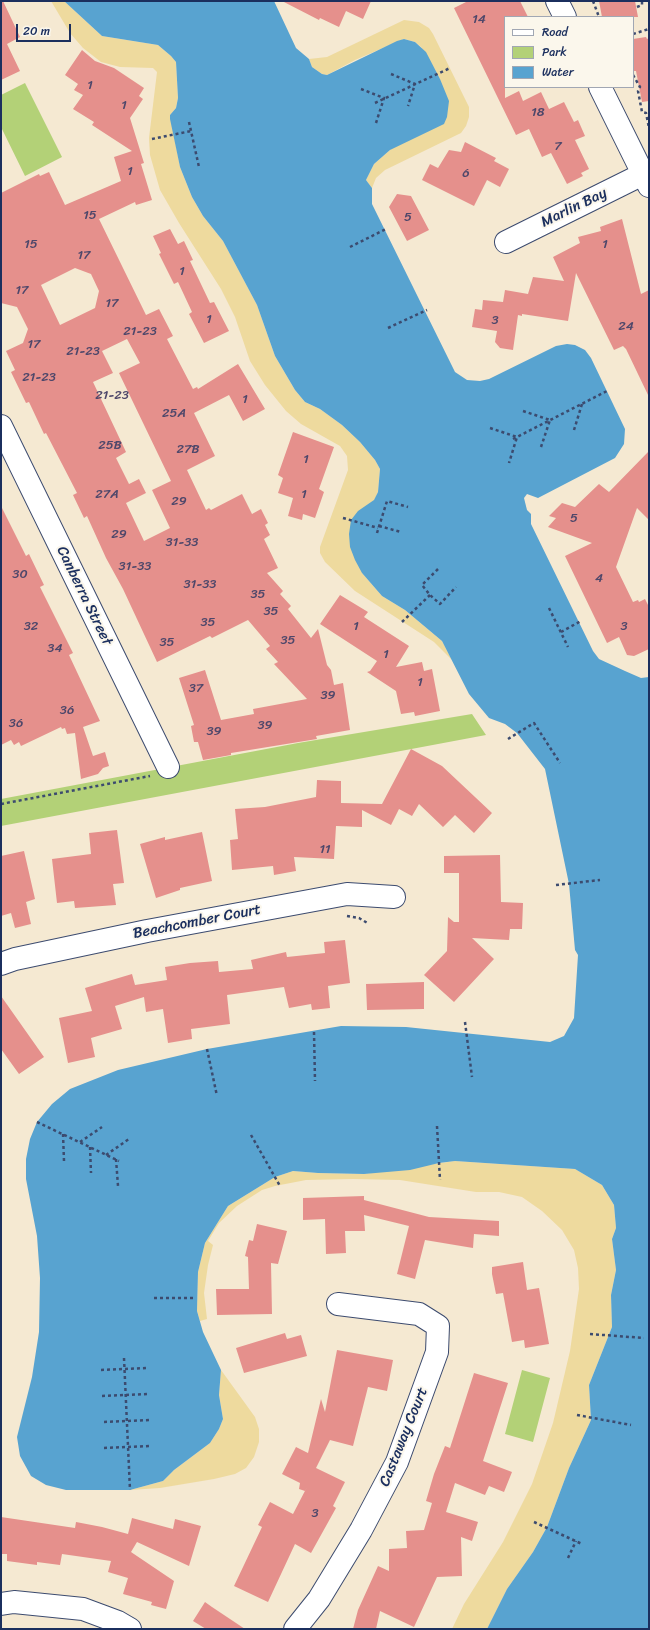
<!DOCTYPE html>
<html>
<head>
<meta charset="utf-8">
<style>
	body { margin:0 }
	#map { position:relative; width:650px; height:1630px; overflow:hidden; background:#f5e9d2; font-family:Sriracha,sans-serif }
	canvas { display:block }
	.frame { position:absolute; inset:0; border:2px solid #1b2f5e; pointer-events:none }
	.legend { position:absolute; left:504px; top:16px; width:130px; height:72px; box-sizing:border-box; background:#fbf7ec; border:1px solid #a1a7b3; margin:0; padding:5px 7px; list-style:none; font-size:12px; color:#1b2f5e }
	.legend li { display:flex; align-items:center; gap:8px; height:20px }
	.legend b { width:20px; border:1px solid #a1a7b3 }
	.scale { position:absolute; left:16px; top:24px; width:55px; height:18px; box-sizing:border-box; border:2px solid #1b2f5e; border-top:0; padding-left:5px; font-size:12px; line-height:14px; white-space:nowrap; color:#1b2f5e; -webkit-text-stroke:3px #fbf7ec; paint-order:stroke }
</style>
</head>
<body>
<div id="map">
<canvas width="650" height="1630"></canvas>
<div class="frame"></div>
<ul class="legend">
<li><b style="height:5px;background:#fff"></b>Road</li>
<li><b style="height:11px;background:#b3d177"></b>Park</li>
<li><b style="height:11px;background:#58a3d0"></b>Water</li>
</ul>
<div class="scale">20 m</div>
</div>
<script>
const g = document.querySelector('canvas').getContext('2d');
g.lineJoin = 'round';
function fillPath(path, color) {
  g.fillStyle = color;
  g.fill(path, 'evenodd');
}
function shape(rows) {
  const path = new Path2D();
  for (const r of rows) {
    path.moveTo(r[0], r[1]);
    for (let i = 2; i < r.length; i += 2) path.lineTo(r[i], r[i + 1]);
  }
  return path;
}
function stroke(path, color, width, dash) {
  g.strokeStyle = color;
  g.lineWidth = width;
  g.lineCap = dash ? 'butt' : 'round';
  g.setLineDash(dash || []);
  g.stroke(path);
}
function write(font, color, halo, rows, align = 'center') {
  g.font = font + ' Sriracha,sans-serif';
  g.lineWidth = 4;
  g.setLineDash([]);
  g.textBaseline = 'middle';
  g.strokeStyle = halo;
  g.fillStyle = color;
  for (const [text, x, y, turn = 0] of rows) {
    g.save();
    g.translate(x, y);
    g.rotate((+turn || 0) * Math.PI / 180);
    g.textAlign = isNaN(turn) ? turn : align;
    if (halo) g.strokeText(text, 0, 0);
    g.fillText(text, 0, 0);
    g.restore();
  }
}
fillPath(shape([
	[25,83,62,157,25,176,1,127,1,95],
	[472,714,486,735,1,826,1,799,298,743],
	[522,1370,550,1378,533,1442,505,1434]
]), '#b3d177');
fillPath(shape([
	[51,1,64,1,102,36,158,45,171,56,176,62,178,98,176,108,170,115,180,167,192,197,203,216,223,241,257,305,275,356,295,390,305,402,320,409,342,425,360,442,375,460,380,469,378,492,374,501,362,573,382,596,405,610,442,641,452,660,434,642,355,591,325,562,320,553,320,547,348,470,347,456,340,446,301,424,286,411,265,385,250,361,235,317,221,289,179,223,160,190,150,155,149,138,157,72,153,68,120,67,101,62,83,48,70,33],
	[404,20,419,22,429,28,433,34,469,107,469,117,466,126,461,133,385,170,376,178,372,188,366,180,374,164,390,150,440,79,421,47,415,42,404,39,355,60,327,75,322,74,312,67,309,59,327,57],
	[455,1161,575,1169,602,1185,614,1205,616,1228,612,1239,616,1270,611,1295,612,1327,589,1385,591,1420,569,1468,547,1527,533,1552,507,1589,487,1629,452,1629,464,1604,503,1542,532,1484,553,1423,570,1351,579,1289,578,1268,574,1250,562,1230,542,1211,522,1197,499,1192,476,1192,400,1180,353,1179,306,1180,275,1186,262,1190,237,1206,219,1223,208,1241,213,1245,208,1265,204,1293,207,1319,200,1321,197,1311,198,1272,205,1243,228,1206,275,1177,293,1171,318,1173,364,1174],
	[221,1370,255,1417,259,1429,259,1442,254,1457,246,1468,235,1474,214,1479,160,1488,130,1490,163,1481,174,1470,210,1443,219,1429,223,1419,219,1395]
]), '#eeda9e');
fillPath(shape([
	[64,1,274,1,296,48,309,59,312,67,322,74,327,75,397,41,404,39,415,42,426,52,440,79,449,101,447,117,444,124,390,150,374,164,366,180,372,188,372,204,455,372,467,380,480,381,489,379,556,346,567,344,575,345,585,350,591,358,625,429,624,444,615,458,538,498,527,494,524,498,527,510,531,514,531,524,593,651,599,659,625,671,641,678,649,677,649,1629,487,1629,507,1589,533,1552,547,1527,569,1468,591,1420,589,1385,612,1327,611,1295,616,1270,612,1239,616,1228,614,1205,602,1185,575,1169,455,1161,439,1163,410,1170,364,1174,318,1173,293,1171,275,1177,228,1206,205,1243,198,1272,197,1311,203,1332,221,1370,219,1395,223,1419,219,1429,210,1443,174,1470,163,1481,130,1490,66,1490,46,1485,31,1476,20,1456,17,1437,32,1377,39,1332,40,1278,37,1236,26,1179,26,1159,30,1139,37,1122,52,1104,70,1089,118,1070,207,1049,341,1026,406,1027,550,1042,564,1036,574,1018,578,955,575,950,569,884,545,769,517,733,505,724,489,718,469,694,442,641,405,610,382,596,362,573,355,560,350,547,349,534,351,520,358,511,374,500,378,492,380,469,375,460,360,442,342,425,320,409,305,402,295,390,275,356,257,305,223,241,203,216,192,197,180,167,170,119,170,115,176,108,178,98,176,62,171,56,158,45,102,36]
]), '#58a3d0');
fillPath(shape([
	[1,1,3,1,20,37,7,44,20,71,1,80],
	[282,1,371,1,363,19,346,11,339,27,320,18,319,20],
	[468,1,520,1,528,17,505,17,505,98,519,91,523,101,541,92,549,109,564,102,574,122,578,120,585,136,575,140,589,169,581,173,583,176,567,184,551,153,542,157,529,129,516,135,454,8],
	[599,1,635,1,638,17,602,17],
	[646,37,647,39,649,38,649,101,642,102,636,71,633,71,633,39],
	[82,50,95,61,114,68,144,88,139,96,143,99,130,118,144,163,141,164,152,200,136,205,135,202,99,219,146,315,159,309,173,336,167,339,193,389,197,387,198,389,238,364,265,409,243,421,229,395,194,413,215,456,187,470,206,510,209,508,211,510,242,494,252,514,261,509,268,523,265,525,270,535,264,539,278,568,267,573,283,591,280,594,291,606,288,609,311,638,318,629,327,665,331,670,334,685,343,683,350,730,316,736,317,739,231,753,231,755,203,760,198,742,194,742,191,726,194,725,179,678,205,670,221,720,254,714,253,709,307,699,274,664,278,662,266,649,270,646,248,620,212,638,210,636,157,662,123,589,106,558,87,516,84,518,73,495,77,493,46,433,44,434,29,402,26,403,11,372,15,370,6,351,23,343,28,329,17,307,1,303,1,193,39,174,40,176,49,172,65,205,121,181,114,157,132,151,92,125,94,122,73,109,83,95,74,90,78,84,65,75],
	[75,268,91,274,99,291,95,308,60,325,41,285],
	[127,339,140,363,119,373,171,481,152,490,170,528,144,541,126,503,146,493,139,479,129,484,116,458,126,452,93,382,113,373,102,351],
	[465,142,496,158,494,161,509,169,500,187,487,180,474,206,422,180,430,164,438,168,449,150,461,152],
	[397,194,411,196,429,230,407,241,389,207],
	[622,219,641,294,649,290,649,397,626,349,623,346,614,350,576,273,568,321,522,314,522,316,518,315,513,350,500,348,495,342,497,331,472,327,475,309,482,310,483,300,503,302,505,290,528,294,533,277,564,281,553,257,580,243,578,237,601,231,600,227],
	[170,229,178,244,184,241,193,260,190,261,210,303,214,302,229,331,204,343,189,314,192,312,178,282,174,284,159,254,161,253,153,236],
	[293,432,334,447,319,489,324,492,315,518,303,514,302,520,288,516,293,498,278,493,283,478,278,475],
	[649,451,649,520,637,508,616,567,633,602,638,600,639,602,645,599,649,607,649,649,634,656,627,655,619,637,607,643,565,556,592,543,548,527,556,518,549,516,562,503,575,507,599,484,609,492],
	[1,506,26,556,29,554,44,585,40,587,73,653,69,655,100,721,83,727,93,756,105,752,109,766,103,768,98,774,81,779,75,733,67,734,65,728,62,729,61,727,21,746,19,742,14,745,11,740,1,745],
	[340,595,368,612,364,617,409,646,396,667,422,662,424,671,432,669,440,711,415,716,414,712,401,714,396,691,367,672,370,671,377,661,320,624],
	[411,749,442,766,492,813,474,833,455,815,443,827,419,804,412,816,399,809,391,825,362,810,362,827,336,826,334,859,294,857,296,871,274,875,273,866,232,870,230,840,238,839,235,809,265,807,316,797,317,780,341,781,341,803,382,804],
	[117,830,124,883,113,884,116,905,75,908,74,901,57,903,52,859,91,854,89,833],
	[202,832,212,881,180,888,180,890,156,898,140,844,165,837,165,840],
	[24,851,35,899,26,902,31,924,15,928,11,913,1,916,1,856],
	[500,855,501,902,523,903,522,929,510,929,509,940,472,938,494,959,454,1002,424,975,447,951,448,917,454,922,459,922,459,873,444,873,444,856],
	[345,940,350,983,328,986,330,1008,312,1010,311,1004,289,1008,284,987,227,995,230,1024,191,1029,192,1039,168,1043,163,1009,146,1012,144,997,115,1006,122,1029,91,1038,95,1057,68,1063,59,1018,92,1011,85,988,132,974,135,985,167,980,165,967,190,963,218,961,219,972,253,969,251,960,286,952,287,957,325,953,324,942],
	[424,982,424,1009,367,1010,366,984],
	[1,996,44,1057,19,1074,1,1049],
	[364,1196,364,1200,429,1217,499,1221,499,1236,474,1234,473,1248,425,1240,415,1279,397,1274,409,1226,364,1215,365,1231,345,1231,346,1253,326,1254,325,1219,303,1220,303,1198],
	[257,1224,287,1231,278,1264,271,1263,272,1314,217,1315,216,1289,249,1289,248,1257,245,1256,249,1240,253,1241],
	[523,1262,527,1290,539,1288,549,1344,525,1348,524,1340,512,1342,503,1293,496,1294,492,1274,492,1267],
	[285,1333,287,1339,301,1335,307,1356,244,1373,236,1348],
	[337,1350,393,1360,387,1391,368,1387,353,1446,330,1440,316,1468,345,1482,333,1506,336,1508,311,1553,295,1544,268,1602,234,1586,262,1527,258,1525,270,1502,293,1514,307,1487,305,1491,299,1489,300,1483,282,1474,296,1447,308,1453,321,1399,325,1412],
	[474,1373,508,1383,483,1461,512,1472,504,1492,489,1486,485,1495,455,1483,446,1512,478,1522,472,1541,461,1537,462,1576,437,1577,414,1627,380,1611,376,1629,353,1629,358,1610,378,1566,389,1571,389,1549,407,1548,406,1531,424,1530,432,1503,426,1501,434,1474,445,1446,450,1448],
	[1,1517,75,1528,76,1522,102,1527,128,1534,132,1518,173,1529,175,1519,201,1526,189,1566,137,1542,131,1552,174,1581,166,1609,151,1605,152,1602,123,1594,128,1578,108,1572,111,1561,62,1554,60,1565,37,1562,37,1565,7,1561,7,1554,1,1554],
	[205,1602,212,1607,245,1629,206,1629,193,1621]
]), '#e5908c');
const minor = shape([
	[557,1,565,17],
	[600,87,649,186],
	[506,242,643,174],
	[1,426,168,767],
	[1,964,15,959,147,931,347,894,394,897],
	[1,1604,14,1602,83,1609,118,1622,130,1629],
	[295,1629,319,1599,361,1530,397,1462,437,1352,438,1326,419,1314,338,1304]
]);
stroke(minor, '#3c4b6f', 24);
stroke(shape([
	[593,1,599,17],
	[637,7,642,5,642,1],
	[633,34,649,29],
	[648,72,649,72],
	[391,74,415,84,408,106],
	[633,75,640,87,638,91,642,112,646,113,649,128],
	[361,89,384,98,376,123],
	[375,103,450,68],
	[189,122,199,167],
	[152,139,191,131],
	[350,247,386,229],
	[388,328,427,310],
	[523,411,550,420,541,447],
	[490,428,517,437,509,463],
	[574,430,582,404],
	[513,439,607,391],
	[343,518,378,528],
	[379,526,401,532],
	[377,533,387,501,408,507],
	[438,569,422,585,430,595,440,604,456,587],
	[549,608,568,647],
	[402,622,430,595],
	[561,632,581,621],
	[508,739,534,723,560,763],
	[1,804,150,776],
	[556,885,600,880],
	[347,916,359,918,369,924],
	[465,1022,472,1077],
	[314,1032,315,1081],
	[207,1049,217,1096],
	[37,1122,119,1161],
	[437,1126,440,1180],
	[63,1134,64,1161],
	[251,1135,280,1186],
	[80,1142,102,1127],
	[90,1147,91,1173],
	[106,1155,129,1139],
	[116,1159,118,1186],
	[154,1298,196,1298],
	[590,1334,644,1338],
	[124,1358,130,1490],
	[101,1370,148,1368],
	[102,1396,149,1394],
	[577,1415,631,1425],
	[104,1422,151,1420],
	[104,1448,150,1446],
	[534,1522,582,1544],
	[568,1558,576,1541]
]), '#3c4b6f', 2.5, [3, 3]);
stroke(minor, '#fff', 22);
write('13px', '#4e476a', null, [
	["14",479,20],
	["1",90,86],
	["1",124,106],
	["18",538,113],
	["7",558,147],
	["1",130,172],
	["6",466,174],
	["15",90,216],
	["5",408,218],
	["15",31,245],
	["1",605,245],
	["17",84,256],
	["1",182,272],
	["17",22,291],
	["17",112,304],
	["1",209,320],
	["3",495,321],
	["24",626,327],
	["21-23",140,332],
	["17",34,345],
	["21-23",83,352],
	["21-23",39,378],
	["21-23",112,396],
	["1",245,400],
	["25A",174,414],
	["25B",110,446],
	["27B",188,450],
	["1",306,460],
	["27A",107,495],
	["1",304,495],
	["29",179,502],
	["5",574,519],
	["29",119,535],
	["31-33",182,543],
	["31-33",135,567],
	["30",20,575],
	["4",599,579],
	["31-33",200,585],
	["35",258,595],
	["35",271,612],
	["35",208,623],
	["32",31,627],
	["1",356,627],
	["3",624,627],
	["35",288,641],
	["35",167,643],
	["34",55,649],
	["1",386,655],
	["1",420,683],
	["37",196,689],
	["39",328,696],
	["36",67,711],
	["36",16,724],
	["39",265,726],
	["39",214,732],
	["11",325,850],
	["3",315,1514]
]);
write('15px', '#1b2f5e', '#fbf7ec', [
	["Marlin Bay",574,208,-26],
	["Canberra Street",84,596,64],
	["Beachcomber Court",197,922,-11],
	["Castaway Court",404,1437,-68]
]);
</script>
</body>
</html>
